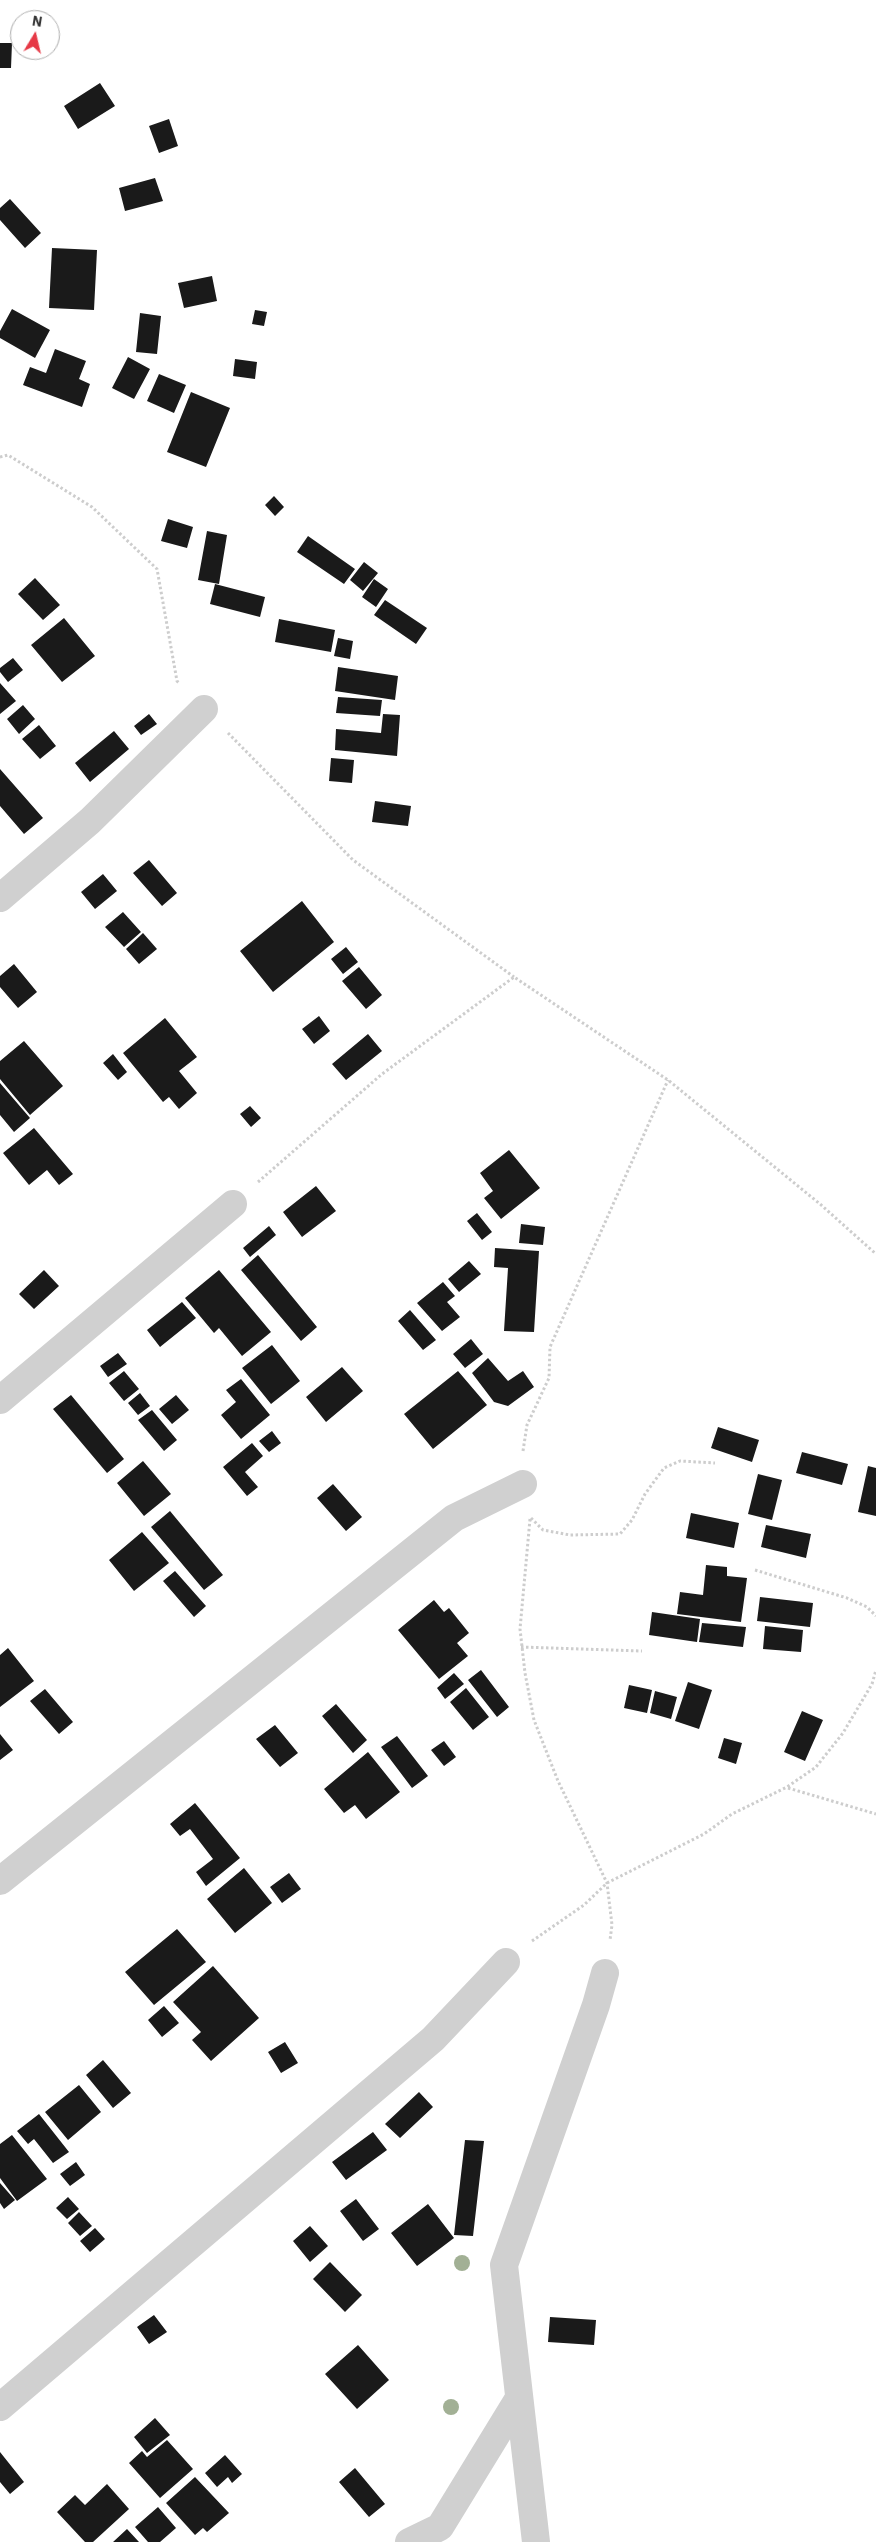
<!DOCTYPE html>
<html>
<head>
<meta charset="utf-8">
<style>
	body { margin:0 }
	#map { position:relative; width:876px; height:2542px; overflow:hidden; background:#fff; font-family:"IBM Plex Sans",sans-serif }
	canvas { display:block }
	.north { position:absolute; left:10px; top:10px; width:50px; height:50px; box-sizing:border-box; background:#fff; border:1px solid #adadad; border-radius:50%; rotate:9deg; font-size:14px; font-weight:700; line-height:20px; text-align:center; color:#333 }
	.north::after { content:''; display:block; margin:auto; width:18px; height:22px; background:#e63946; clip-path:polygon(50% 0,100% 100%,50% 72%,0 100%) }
</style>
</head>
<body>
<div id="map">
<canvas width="876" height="2542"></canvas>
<div class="north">N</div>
</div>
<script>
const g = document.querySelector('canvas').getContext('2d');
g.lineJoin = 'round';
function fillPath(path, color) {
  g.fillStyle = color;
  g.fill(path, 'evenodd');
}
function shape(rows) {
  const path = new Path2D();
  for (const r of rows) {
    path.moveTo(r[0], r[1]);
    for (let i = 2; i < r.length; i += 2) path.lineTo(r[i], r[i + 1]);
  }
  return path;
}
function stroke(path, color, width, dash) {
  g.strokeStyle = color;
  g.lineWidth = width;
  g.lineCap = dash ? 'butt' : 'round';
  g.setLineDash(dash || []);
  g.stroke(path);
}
fillPath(shape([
	[0,43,12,43,11,68,0,68],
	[100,83,115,106,78,129,64,106],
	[169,119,178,146,159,153,149,126],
	[155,178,163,201,125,211,119,188],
	[10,199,41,233,25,248,0,220,0,208],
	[52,248,97,250,94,310,49,308],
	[212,276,217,301,184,308,178,283],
	[12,309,50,330,35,358,0,338,0,331],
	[255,310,267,312,264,326,252,324],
	[140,313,161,316,157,354,136,352],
	[55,349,86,361,79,379,90,384,82,407,23,385,30,367,46,373],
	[128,357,150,369,134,399,112,388],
	[235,359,257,362,255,379,233,376],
	[159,374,186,385,174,413,147,401],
	[191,392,230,408,206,467,167,452],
	[274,496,284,507,275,516,265,505],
	[168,519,193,527,187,548,161,541],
	[207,531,227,535,219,584,198,580],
	[308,536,355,569,344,584,297,552],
	[364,562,378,573,363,591,350,580],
	[35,578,60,605,43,620,18,594],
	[374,579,388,589,376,607,362,597],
	[215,584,265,597,260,617,210,604],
	[385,600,427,628,416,644,374,615],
	[64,618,95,656,62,682,31,645],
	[279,619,335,630,331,652,275,642],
	[338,638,353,641,350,659,334,656],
	[13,658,23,670,8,682,0,672,0,668],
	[338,667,398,676,395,700,335,691],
	[0,683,16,701,0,714],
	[338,697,382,700,380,716,336,713],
	[23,705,35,719,19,734,7,719],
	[149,714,157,724,141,735,134,726],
	[383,714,400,715,397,756,335,750,336,729,381,733],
	[39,725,56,746,40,759,22,739],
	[114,731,129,749,90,782,75,763],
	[331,758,354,760,352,783,329,781],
	[0,769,43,818,24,834,0,806],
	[375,801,411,806,408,826,372,822],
	[149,860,177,893,162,906,133,873],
	[103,874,117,891,95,909,81,892],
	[302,901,334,942,273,992,240,951],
	[123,912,141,932,124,947,105,927],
	[143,933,157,949,139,964,126,949],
	[346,947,358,962,343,974,331,959],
	[14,964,37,992,18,1008,0,987,0,976],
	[359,967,382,995,366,1009,342,981],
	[319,1016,330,1031,314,1044,302,1029],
	[165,1018,197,1057,179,1071,197,1093,179,1109,169,1097,163,1102,123,1053],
	[368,1034,382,1051,346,1080,332,1064],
	[24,1041,63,1086,30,1115,0,1079,0,1061],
	[113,1054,127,1072,118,1080,103,1063],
	[0,1083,30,1118,14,1132,0,1115],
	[250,1106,261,1118,251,1127,240,1114],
	[34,1128,73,1174,59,1185,47,1170,29,1185,3,1153],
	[509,1150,540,1188,501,1219,484,1198,493,1191,480,1173],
	[316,1186,336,1211,302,1237,283,1212],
	[477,1213,492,1232,482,1240,467,1221],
	[521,1224,545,1227,543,1245,519,1243],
	[269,1226,276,1235,250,1257,243,1248],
	[495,1248,539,1251,534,1332,504,1331,508,1268,494,1267],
	[258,1255,317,1327,301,1341,241,1270],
	[469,1261,481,1274,459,1292,448,1279],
	[44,1270,59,1286,34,1309,19,1294],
	[219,1270,271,1332,242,1356,219,1328,214,1333,185,1298],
	[443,1282,455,1296,447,1302,460,1317,442,1331,417,1303],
	[182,1302,196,1318,160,1347,147,1330],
	[410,1310,436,1340,423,1350,398,1321],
	[471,1339,483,1354,465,1368,453,1354],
	[272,1345,300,1381,271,1404,242,1368],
	[118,1353,127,1364,108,1377,100,1366],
	[488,1358,508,1381,523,1371,534,1387,508,1406,494,1402,472,1373],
	[342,1367,363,1391,326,1422,306,1397],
	[124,1371,139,1389,124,1401,109,1383],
	[458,1371,487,1405,433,1449,404,1414],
	[241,1379,270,1415,241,1439,221,1415,236,1402,226,1390],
	[140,1393,150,1406,138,1415,128,1403],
	[71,1395,124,1459,107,1473,53,1409],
	[176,1395,189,1410,172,1424,159,1409],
	[152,1410,177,1440,164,1451,138,1420],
	[718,1427,759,1440,752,1462,711,1448],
	[272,1431,281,1443,269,1452,259,1441],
	[252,1443,263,1456,245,1472,258,1487,247,1496,223,1467],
	[802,1452,848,1464,842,1485,796,1473],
	[143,1461,171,1494,144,1516,117,1483],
	[868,1466,876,1468,876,1516,858,1512],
	[758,1474,782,1480,772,1520,748,1514],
	[333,1484,362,1517,346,1531,317,1498],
	[170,1511,223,1575,204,1590,151,1527],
	[691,1513,739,1523,734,1548,686,1538],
	[766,1525,811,1534,806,1558,761,1547],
	[142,1532,169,1563,134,1591,109,1560],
	[706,1565,727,1567,727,1576,747,1578,741,1622,677,1614,680,1592,703,1595],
	[175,1571,206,1606,194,1617,163,1581],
	[760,1597,813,1603,810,1627,757,1621],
	[434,1600,444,1612,449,1608,469,1633,457,1643,468,1656,439,1679,398,1630],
	[652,1612,700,1619,697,1642,649,1635],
	[702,1623,746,1627,743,1647,699,1642],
	[765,1626,803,1630,801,1652,763,1649],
	[8,1648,34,1681,0,1707,0,1655],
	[481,1670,509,1707,497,1717,468,1680],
	[454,1673,464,1684,445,1699,437,1688],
	[688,1682,712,1690,699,1729,675,1721],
	[629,1685,652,1690,647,1713,624,1708],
	[466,1688,489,1717,473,1730,450,1702],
	[45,1689,73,1722,59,1734,30,1701],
	[655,1691,677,1697,671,1719,650,1713],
	[336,1704,367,1740,353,1753,322,1716],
	[802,1711,823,1720,805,1761,784,1752],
	[275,1725,298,1753,280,1767,256,1739],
	[0,1734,13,1750,0,1760],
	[397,1736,428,1776,412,1788,381,1747],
	[724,1738,742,1743,736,1764,718,1758],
	[444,1741,456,1757,444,1766,431,1750],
	[368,1752,400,1792,366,1819,355,1805,344,1813,324,1789],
	[195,1803,240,1858,206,1886,196,1872,213,1859,190,1829,180,1836,170,1824],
	[244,1868,272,1903,235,1933,207,1899],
	[289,1873,301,1889,282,1903,270,1887],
	[177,1929,206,1962,154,2005,125,1972],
	[213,1966,259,2018,211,2061,192,2040,201,2032,173,2002],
	[164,2006,179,2023,162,2037,148,2020],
	[285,2042,298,2063,281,2073,268,2052],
	[103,2060,131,2093,113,2108,86,2075],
	[79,2085,101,2112,68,2140,45,2112],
	[419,2092,433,2107,400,2138,385,2124],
	[39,2114,69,2152,53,2163,34,2139,28,2144,17,2131],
	[373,2132,387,2150,346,2180,332,2162],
	[12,2135,47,2179,17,2201,0,2178,0,2144],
	[465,2140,484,2141,473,2236,454,2235],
	[76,2162,85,2175,70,2186,60,2174],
	[0,2183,15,2200,4,2209,0,2203],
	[68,2197,79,2209,67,2219,56,2208],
	[356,2199,379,2229,363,2241,340,2211],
	[428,2204,454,2238,417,2266,391,2233],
	[79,2212,92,2226,80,2236,68,2223],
	[310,2226,328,2246,310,2262,293,2241],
	[95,2228,105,2239,90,2252,80,2241],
	[330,2262,362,2295,345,2312,313,2279],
	[154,2315,167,2332,149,2344,137,2327],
	[550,2317,596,2320,594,2345,548,2342],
	[358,2345,389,2380,357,2409,325,2374],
	[155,2418,170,2435,147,2453,134,2437],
	[167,2440,193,2469,160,2498,129,2463,142,2451,147,2457],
	[0,2452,24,2482,10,2494,0,2482],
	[225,2455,242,2474,232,2483,228,2477,217,2487,205,2473],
	[355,2468,385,2504,369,2517,339,2482],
	[195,2477,229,2513,207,2532,203,2528,195,2535,166,2503],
	[107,2484,129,2509,93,2542,85,2542,57,2512,75,2495,85,2505],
	[158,2507,176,2528,160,2542,148,2542,135,2527],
	[127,2529,139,2542,113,2542]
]), '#1a1a1a');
stroke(shape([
	[0,457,8,455,92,507,157,569,177,681,180,684],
	[228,733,353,860,514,977],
	[258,1182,382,1074,514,977,668,1080,820,1204,876,1254],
	[523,1451,527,1425,549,1378,550,1347,668,1080],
	[531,1518,543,1530,570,1535,620,1534,632,1520,645,1494,664,1468,680,1461,715,1463],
	[530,1519,520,1629,525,1673,534,1720,558,1781,607,1883,612,1925,610,1940],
	[755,1570,847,1598,867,1607,876,1616],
	[521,1647,642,1651],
	[788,1788,876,1814],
	[532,1941,584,1905,607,1883,704,1834,732,1814,787,1787,816,1767,843,1733,872,1684,876,1670]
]), '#cdcdcd', 3, [2.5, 2.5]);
stroke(shape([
	[0,898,90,821,204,709],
	[0,1400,233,1204],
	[0,1881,454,1518,523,1484],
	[0,2407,433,2039,506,1962],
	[409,2542,440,2527,519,2398],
	[536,2542,504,2265,596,2005,605,1973]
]), '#d0d0d0', 28);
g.fillStyle = '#a2b095';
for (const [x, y] of [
	[462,2263],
	[451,2407]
]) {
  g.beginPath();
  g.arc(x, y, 8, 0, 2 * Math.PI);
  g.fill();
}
</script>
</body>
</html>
